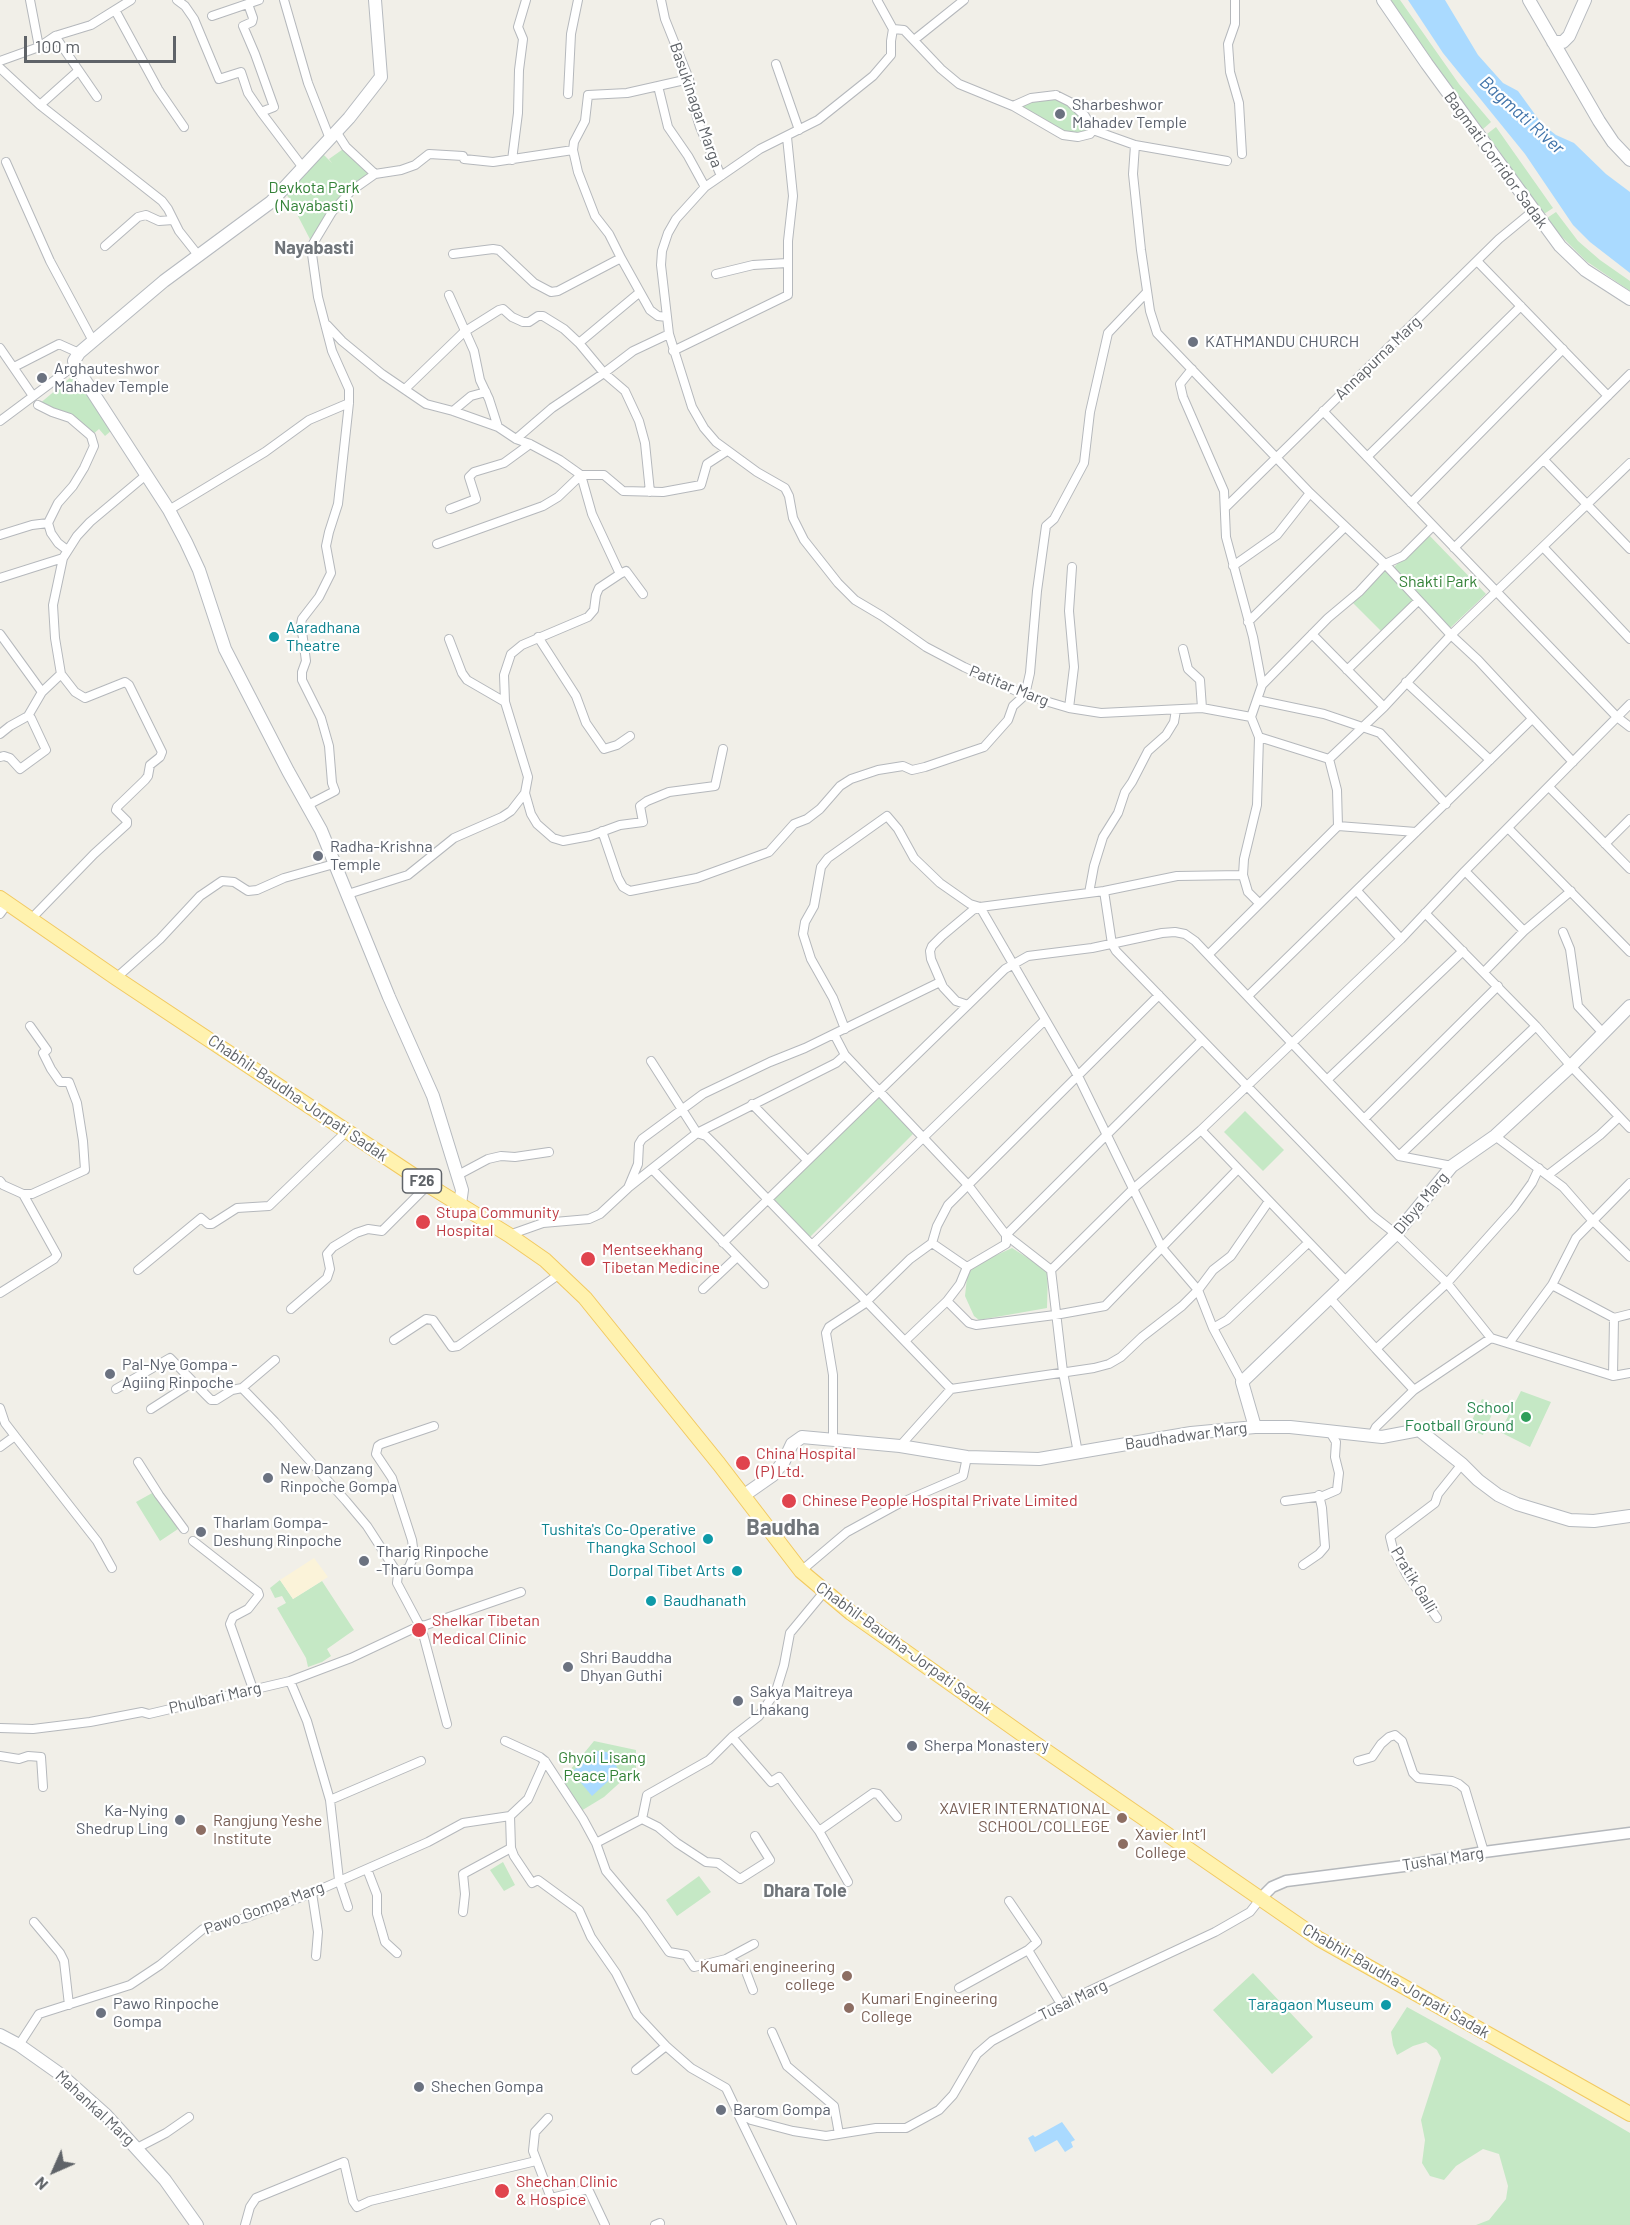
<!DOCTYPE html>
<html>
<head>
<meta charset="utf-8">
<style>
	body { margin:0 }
	#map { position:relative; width:1630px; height:2225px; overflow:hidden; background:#f1efe8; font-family:Barlow,sans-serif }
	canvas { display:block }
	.north { position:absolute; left:24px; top:2141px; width:60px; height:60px; -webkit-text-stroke:4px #fff; paint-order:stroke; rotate:225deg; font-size:16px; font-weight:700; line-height:24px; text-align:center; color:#5f6368 }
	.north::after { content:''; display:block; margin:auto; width:21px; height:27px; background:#5f6368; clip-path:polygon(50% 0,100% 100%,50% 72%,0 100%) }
	.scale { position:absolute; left:24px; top:36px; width:152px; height:27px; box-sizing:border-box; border:3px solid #5f6368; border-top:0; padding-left:8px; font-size:18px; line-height:21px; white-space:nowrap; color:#5f6368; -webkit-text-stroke:4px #fff; paint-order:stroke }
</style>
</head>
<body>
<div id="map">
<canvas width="1630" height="2225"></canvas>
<div class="north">N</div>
<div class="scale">100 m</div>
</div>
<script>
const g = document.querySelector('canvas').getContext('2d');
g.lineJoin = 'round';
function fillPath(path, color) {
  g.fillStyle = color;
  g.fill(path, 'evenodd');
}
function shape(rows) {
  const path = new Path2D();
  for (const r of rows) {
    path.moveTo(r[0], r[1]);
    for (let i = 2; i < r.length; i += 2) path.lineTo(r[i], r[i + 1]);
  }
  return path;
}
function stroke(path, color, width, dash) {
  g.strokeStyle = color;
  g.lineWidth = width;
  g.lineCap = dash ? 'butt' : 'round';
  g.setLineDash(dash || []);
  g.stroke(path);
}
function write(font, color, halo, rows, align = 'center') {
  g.font = font + ' Barlow,sans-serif';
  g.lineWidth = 4.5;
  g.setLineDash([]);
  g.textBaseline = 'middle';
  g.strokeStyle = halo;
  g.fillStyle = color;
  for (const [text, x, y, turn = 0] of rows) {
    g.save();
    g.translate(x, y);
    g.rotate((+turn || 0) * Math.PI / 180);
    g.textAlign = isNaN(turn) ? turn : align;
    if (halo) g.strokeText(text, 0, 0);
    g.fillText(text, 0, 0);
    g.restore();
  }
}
fillPath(shape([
	[1391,0,1400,0,1459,84,1491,122,1483,129,1437,67],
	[1056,95,1070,102,1090,127,1087,133,1064,133,1013,106],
	[1496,127,1553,208,1544,214,1487,134],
	[346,147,375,174,351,191,313,245,287,195,289,187,321,152,332,163,329,159],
	[1556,212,1578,241,1600,260,1630,281,1630,291,1586,261,1560,235,1547,218],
	[76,373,112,430,105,436,99,429,91,436,81,427,38,405],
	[1428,534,1486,594,1449,629,1391,570],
	[1385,566,1418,601,1385,635,1353,603,1357,595],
	[880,1096,913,1134,810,1237,772,1197],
	[1245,1111,1284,1150,1263,1171,1224,1132],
	[1012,1248,1042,1267,1048,1273,1047,1308,979,1320,974,1316,965,1296,968,1268],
	[1521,1391,1551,1402,1530,1447,1500,1432],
	[1482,1399,1496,1405,1483,1435,1468,1429],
	[154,1492,178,1529,160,1541,136,1502],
	[280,1580,293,1599,322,1581,354,1630,327,1649,331,1656,322,1662,308,1667,306,1658,277,1608,286,1603,282,1596,275,1598,270,1588],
	[594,1741,636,1750,636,1768,604,1797,581,1811,561,1781],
	[503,1862,515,1885,504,1891,490,1870],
	[699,1876,711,1892,677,1916,666,1900],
	[1253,1973,1313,2037,1272,2074,1213,2010],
	[1407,2007,1550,2086,1630,2133,1630,2225,1476,2225,1489,2220,1506,2199,1508,2186,1499,2154,1483,2149,1456,2166,1444,2180,1430,2176,1422,2163,1425,2140,1421,2120,1441,2058,1437,2050,1426,2042,1413,2046,1397,2055,1393,2045,1391,2032]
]), '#c5e8c5');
fillPath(shape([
	[314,1558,328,1577,293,1599,280,1580]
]), '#fbf3d9');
fillPath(shape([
	[1408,0,1445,0,1478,55,1503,83,1518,91,1542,124,1556,135,1574,143,1606,174,1630,192,1630,273,1590,242,1573,225,1525,154,1443,53],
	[596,1751,607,1752,615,1762,617,1768,616,1774,592,1796,572,1772],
	[1062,2122,1075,2140,1071,2142,1073,2147,1065,2152,1057,2140,1035,2152,1028,2138,1033,2135,1035,2137]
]), '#aadaff');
const minor = shape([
	[30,0,39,47],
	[177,0,185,6,194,19,219,79,241,72,248,93,261,112],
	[284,0,308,83,330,139],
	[661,0,665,19,689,79,692,101,700,127,721,176],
	[877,0,893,29,904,30,941,69,959,84,1013,106],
	[1235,0,1235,24,1228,44,1230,72,1239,103,1242,154],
	[248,4,253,18,252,22,243,26,255,54,274,107,261,112,304,169],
	[115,10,158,89,184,127],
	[212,16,259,0],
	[893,29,891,41,891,55,873,76,818,120,760,149,705,187,676,219,668,233,662,251,661,265,669,334,692,407,704,428,716,442,757,472,785,488,789,496,793,518,804,540,838,583,855,600,882,616,926,647,964,667,1025,695,1069,708,1101,713,1202,708,1251,717],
	[55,36,97,97],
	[914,40,964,0],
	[0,61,39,47,55,36,91,25,131,0],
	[776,64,799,130],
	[0,68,40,105,162,201,168,209,179,231,198,255],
	[658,86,668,127,688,156,705,187],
	[568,94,571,34,578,0],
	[1056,95,1070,102,1085,116,1093,130,1090,134,1078,137,1063,135,1013,106,1031,98,1056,95],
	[40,105,78,71],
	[1093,130,1135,145,1227,161],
	[1135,145,1133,174,1141,250,1150,311,1157,333,1310,493,1385,564,1451,635,1478,660,1573,762],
	[512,160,518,113,519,70,523,39,518,27,526,0],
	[6,162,50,261,93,341],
	[375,174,401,170,415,165,429,154,463,156,464,159,493,162,573,150],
	[105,246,138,217,146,215,159,221,173,220],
	[453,254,493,249,499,250,534,283,551,292,558,291,621,258,650,310,658,316,667,317],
	[621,258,609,234,595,216,578,172,573,150,574,142,585,121,588,95,627,93,689,79],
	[1477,261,1608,396],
	[716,274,753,265,787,263],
	[449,295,474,351,480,380,489,399,498,427],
	[327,325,342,341,382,374,426,404,453,411,498,427,516,439,530,444,560,460,581,475,604,475,623,491,663,492,701,485,707,464,727,451],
	[579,343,640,292],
	[0,348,33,396],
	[673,351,788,295,788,241,793,196,787,137],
	[14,367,59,344,79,353],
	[1192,369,1180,384,1183,397,1224,491,1226,537,1253,637,1262,685,1251,717,1259,737,1257,805,1244,859,1243,875,1248,892,1259,903],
	[405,389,464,332,499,310,503,309,512,317,523,322,529,322,538,316,543,316,564,329,579,343,604,373,625,391,639,421,645,443,650,492],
	[453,411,471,396,486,392],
	[1323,411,1617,717,1630,727],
	[0,421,75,365],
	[516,439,552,408,604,373,633,351,669,334],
	[1367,457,1521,306],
	[1544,460,1630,549],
	[1411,503,1563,349],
	[1225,508,1499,239,1533,211],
	[450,509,476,499,469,477,474,472,504,463,530,444],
	[169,510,265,452,309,420,349,403],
	[48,523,51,533,58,543,67,550],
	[0,535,32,525,48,523,58,503,73,486,84,468,94,446,91,436,70,418,52,412,38,405],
	[437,544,543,506,558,497,581,475,592,514,620,574],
	[1454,548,1630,374],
	[1544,548,1630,639],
	[1233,566,1277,535,1310,493],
	[0,578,63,558],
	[643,594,626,571,620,574,599,588,596,595,594,610,588,617,522,645,511,654,504,675,505,702,528,777,525,793,531,814,537,824,553,838,563,841,590,836,620,825,643,822,640,806,647,801,669,792,715,786,723,749],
	[1248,622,1345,527],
	[0,634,42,692],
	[1312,634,1384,707],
	[538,637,576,696,586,723,604,749,617,745,630,736],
	[449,639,462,673,467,680,505,702],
	[1183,649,1188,669,1200,680,1202,708],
	[1347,670,1418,601],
	[1406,682,1490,760],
	[1262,685,1328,618,1359,592,1385,564,1403,556,1433,526],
	[1257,700,1324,714,1380,733,1446,804],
	[1069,708,1074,667,1069,611,1072,567],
	[0,734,10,726,28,716,42,692,61,674],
	[1259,737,1329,759],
	[0,757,4,756,10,758,20,769,46,750,31,718,28,716],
	[1549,787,1630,869],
	[306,806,335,791,332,783,329,746,321,718,302,680,302,672,306,661,301,624,302,619,319,597,331,573,326,546,329,532,338,504,349,403,349,389,332,351,318,297,311,247,332,212,351,191,375,174,346,147,337,133],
	[1338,826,1416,832],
	[1508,828,1630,952],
	[602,831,618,878,623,887,630,891,697,878,769,852,794,824,807,819,820,809,840,786,851,779,878,770,903,766,912,770,925,767,984,747,1008,720,1013,706,1025,695,1030,673,1037,591,1046,526,1054,519,1084,463,1090,412,1108,333,1147,292],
	[1605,844,1630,819],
	[1465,871,1524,931],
	[1104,891,1112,944,1116,951,1373,1216,1396,1234,1447,1283,1491,1338,1613,1376,1630,1373],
	[1357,891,1401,939],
	[1089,893,1094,866,1103,837,1118,813,1125,792,1132,782,1148,751,1166,735,1174,722,1176,710],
	[348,894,408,875,454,838,502,817,511,811,525,793],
	[1425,913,1536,1026,1571,1066,1630,1128],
	[0,914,8,903],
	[31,919,94,854,127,824,127,821,116,810,117,807,145,780,148,776,150,765,160,757,162,752,129,685,125,682,85,698,75,692,61,674,55,638,53,605,63,558,77,536,90,522,146,475],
	[1563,932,1570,949,1578,1006,1603,1033],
	[1209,954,1338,826,1337,790,1329,759,1384,707,1451,635,1630,463],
	[1484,972,1524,931,1571,891],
	[116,978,160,939,200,896,222,881,234,882,248,891,257,890,284,878,334,864],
	[1249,995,1532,719],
	[968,1005,956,1001,943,987,931,959,930,951,932,946,942,936,973,910,980,907,1078,1076,1162,1248,1198,1290,1213,1328,1242,1382],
	[845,1029,833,998,811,959,803,934,805,922,814,906,821,867,828,858,887,816,898,829,914,858,940,883,970,904,980,907,1104,891,1177,876,1243,875],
	[834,1034,845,1055,968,1185,1006,1235,1051,1270],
	[651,1061,697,1133,706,1136,721,1151,951,1389],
	[1328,1079,1463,951],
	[752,1104,807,1160],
	[1364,1119,1498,986],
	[1201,1130,1346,1281],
	[1495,1136,1563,1187,1592,1220,1630,1257],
	[1399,1156,1536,1026],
	[653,1170,764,1284],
	[458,1175,488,1159,501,1156,515,1157,549,1152],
	[1548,1175,1600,1135,1619,1117],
	[0,1181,3,1185,23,1194,32,1194,85,1170,83,1141,77,1103,69,1082,60,1082,51,1069,43,1053,47,1050,30,1026],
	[629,1187,697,1133,836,1063,845,1055],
	[509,1235,543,1223,589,1219,600,1214,628,1188,638,1164,639,1144,642,1139,703,1094,770,1062,805,1048,940,982],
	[723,1243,1005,969,1028,956,1092,948,1162,933,1175,932,1185,934,1195,941,1399,1156,1452,1166],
	[932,1243,967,1267],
	[813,1244,1045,1020],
	[138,1270,201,1218,208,1224,212,1224,237,1208,269,1206,347,1131],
	[1552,1285,1614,1318,1630,1314],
	[703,1289,737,1257],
	[0,1293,54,1259,57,1255,23,1194],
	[1329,1297,1376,1349],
	[947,1301,969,1323,976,1325,1055,1315,1105,1306,1238,1169],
	[291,1309,327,1278,330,1269,327,1254,333,1247,356,1233,368,1229,382,1231,428,1185],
	[1213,1328,1227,1320,1308,1243],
	[394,1340,426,1319,433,1320,452,1347,458,1346,561,1273],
	[906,1340,947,1301,960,1284,967,1267,1006,1244,1006,1235,1202,1040],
	[1509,1343,1552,1285,1576,1238,1630,1183],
	[1613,1376,1614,1318],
	[242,1388,275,1422,346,1501,367,1526,398,1574],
	[116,1389,170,1358,206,1395,211,1400,216,1400,232,1390,242,1388,275,1360],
	[1414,1390,1376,1349,1447,1283,1514,1208,1532,1183,1539,1168],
	[0,1408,5,1423,15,1436,0,1447],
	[151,1409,193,1382],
	[434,1426,381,1444,378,1446,376,1454,392,1478,412,1540,414,1555,412,1560,409,1567,398,1574,397,1583,422,1630,447,1724],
	[1372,1435,1376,1427,1414,1390,1491,1338],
	[15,1436,97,1541,112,1568],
	[833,1441,833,1375,826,1333,829,1327,864,1304,910,1259,932,1243,937,1226,948,1205,1159,995],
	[900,1446,951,1389,1094,1368,1109,1364,1121,1357,1142,1337,1182,1306,1198,1290,1213,1270,1231,1256,1269,1201],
	[1078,1453,1063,1372,1051,1270,1133,1189,1201,1130,1401,939,1465,871,1630,704],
	[138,1462,159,1495,184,1529],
	[1285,1501,1323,1496,1337,1490,1339,1473,1335,1457,1336,1442,1330,1432],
	[193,1541,258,1592,259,1595,248,1609,233,1617,230,1624,253,1689],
	[1303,1565,1319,1554,1325,1547,1322,1508,1319,1495],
	[801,1571,847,1532,898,1504,963,1476,967,1457],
	[1437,1618,1407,1575,1393,1549,1390,1537,1435,1503,1438,1494,1462,1464],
	[290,1681,307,1721,330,1800,339,1880,348,1907],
	[0,1728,33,1729,90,1722,142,1712,149,1714,290,1681,351,1658,419,1626,426,1625,521,1592],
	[732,1737,771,1782,779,1777,819,1831,873,1793,878,1794,897,1817],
	[505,1741,540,1757,545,1761,583,1819,596,1843,606,1871,643,1915,669,1952,686,1955,694,1967,726,1959,754,1944],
	[0,1756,19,1759,28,1756,41,1757,43,1787],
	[545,1761,528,1799,510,1816,511,1848,514,1856,532,1883,538,1880,579,1910,591,1937,616,1973,637,2015,666,2046,691,2068,726,2088,737,2111,751,2120,793,2131,826,2136,876,2128,906,2128,939,2110,953,2095,977,2054,992,2041,1061,2004,1215,1932,1250,1912,1261,1898],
	[1358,1761,1372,1757,1381,1744,1389,1737,1395,1735,1402,1741,1413,1773,1418,1778,1452,1781,1459,1784,1465,1789,1484,1852],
	[330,1800,421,1761],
	[642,1819,658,1827,677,1843,706,1862,718,1863,740,1879,770,1860,755,1836],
	[819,1831,848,1882],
	[596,1843,642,1819,647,1795,709,1760,732,1737,759,1716,776,1691,784,1665,790,1633,824,1592],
	[367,1869,377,1895,377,1914,385,1942,397,1953],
	[312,1893,318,1932,316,1956],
	[463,1912,465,1894,463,1874,511,1848],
	[34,1922,60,1953,64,1961,69,2005],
	[1028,1950,1061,2004],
	[726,1959,745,1969,753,1990],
	[959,1988,1028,1950,1037,1942,1009,1901],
	[772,2032,787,2066,834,2106,839,2134],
	[19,2045,39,2014,130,1985,160,1965,203,1929,245,1918,312,1893,428,1842,463,1823,510,1816],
	[636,2070,666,2046],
	[737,2112,792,2225],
	[548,2118,535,2132,533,2151,551,2198,588,2189,605,2225],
	[137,2148,166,2133,189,2117],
	[245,2225,250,2207,256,2198,344,2162,353,2201,357,2207,370,2201,536,2161],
	[655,2225,660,2223]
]);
const tertiary = shape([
	[1261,1898,1272,1887,1286,1881,1404,1866,1484,1852,1630,1833]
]);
const secondary = shape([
	[375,0,381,77,349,118,271,202,164,281,79,353,74,361,75,365,169,510,186,542,199,570,225,649,288,771,321,830,389,997,433,1096,462,1190,460,1204],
	[1383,0,1427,64,1560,246,1585,270,1630,299],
	[1529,0,1599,121,1613,142,1630,160],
	[1553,42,1563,42,1569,36,1585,0],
	[1255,1427,1242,1382,1396,1234,1452,1166,1495,1136,1571,1066,1630,1006],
	[743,1496,773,1475,784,1461,792,1444,802,1437,900,1446,967,1457,1039,1459,1191,1433,1255,1427,1290,1427,1382,1437,1419,1430,1462,1464,1478,1480,1498,1495,1517,1504,1570,1520,1594,1521,1630,1516],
	[0,2035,19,2045,60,2074,106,2115,165,2180,197,2225]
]);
const primary = shape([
	[0,898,116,978,428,1185,509,1235,545,1260,585,1298,719,1464,801,1571,851,1613,1033,1742,1319,1939,1630,2114]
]);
stroke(minor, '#b5b8bc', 10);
stroke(tertiary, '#b5b8bc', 13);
stroke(secondary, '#b6babf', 14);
stroke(primary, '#f2c960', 16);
stroke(minor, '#fff', 8);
stroke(tertiary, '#fff', 10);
stroke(secondary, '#fff', 12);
stroke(primary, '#fff2af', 14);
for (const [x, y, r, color] of [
	[1060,114,6,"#6b7280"],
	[1193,342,6,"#6b7280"],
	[42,378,6,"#6b7280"],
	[274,637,6,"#0f9aa8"],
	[318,856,6,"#6b7280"],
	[423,1222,8,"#e0444e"],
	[588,1259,8,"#e0444e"],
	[110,1374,6,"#6b7280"],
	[1526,1417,6,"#2e9e5b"],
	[743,1463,8,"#e0444e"],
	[268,1478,6,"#6b7280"],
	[789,1501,8,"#e0444e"],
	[201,1532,6,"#6b7280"],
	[708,1539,6,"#0f9aa8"],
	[364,1561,6,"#6b7280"],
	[737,1571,6,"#0f9aa8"],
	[651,1601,6,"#0f9aa8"],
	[419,1630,8,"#e0444e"],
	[568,1667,6,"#6b7280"],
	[738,1701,6,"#6b7280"],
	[912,1746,6,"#6b7280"],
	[1122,1818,6,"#8d6e63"],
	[180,1820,6,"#6b7280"],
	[201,1830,6,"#8d6e63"],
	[1123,1844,6,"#8d6e63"],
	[847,1976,6,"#8d6e63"],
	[1386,2005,6,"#0f9aa8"],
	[849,2008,6,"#8d6e63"],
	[101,2013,6,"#6b7280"],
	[419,2087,6,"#6b7280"],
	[721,2110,6,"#6b7280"],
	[502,2191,8,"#e0444e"]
]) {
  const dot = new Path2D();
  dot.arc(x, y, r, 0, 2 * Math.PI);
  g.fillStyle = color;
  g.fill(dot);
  stroke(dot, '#fff', 2);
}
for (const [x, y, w] of [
	[422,1181,39]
]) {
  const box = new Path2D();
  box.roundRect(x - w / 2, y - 12, w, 24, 4.5);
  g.fillStyle = '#fff';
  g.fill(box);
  stroke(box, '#5f6368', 1.5);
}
write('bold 15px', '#5f6368', null, [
	["F26",422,1181]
]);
write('16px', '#5f6368', '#fff', [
	["Basukinagar Marga",696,105,71],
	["Bagmati Corridor Sadak",1496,160,54],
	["Annapurna Marg",1378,358,-44],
	["Patitar Marg",1009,686,22],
	["Chabhil-Baudha-Jorpati Sadak",298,1098,34],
	["Dibya Marg",1421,1203,-50],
	["Baudhadwar Marg",1186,1436,-8],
	["Pratik Galli",1414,1580,59],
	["Chabhil-Baudha-Jorpati Sadak",904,1648,36],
	["Phulbari Marg",215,1698,-13],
	["Tushal Marg",1443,1859,-9],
	["Pawo Gompa Marg",264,1908,-20],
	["Chabhil-Baudha-Jorpati Sadak",1396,1981,30],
	["Tusal Marg",1073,2000,-26],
	["Mahankal Marg",95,2108,43]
]);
write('16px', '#5b616d', '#fff', [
	["Sharbeshwor",1072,105],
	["Mahadev Temple",1072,123],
	["KATHMANDU CHURCH",1205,342],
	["Arghauteshwor",54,369],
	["Mahadev Temple",54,387],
	["Radha-Krishna",330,847],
	["Temple",330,865],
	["Pal-Nye Gompa -",122,1365],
	["Agiing Rinpoche",122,1383],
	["New Danzang",280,1469],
	["Rinpoche Gompa",280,1487],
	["Tharlam Gompa-",213,1523],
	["Deshung Rinpoche",213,1541],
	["Tharig Rinpoche",376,1552],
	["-Tharu Gompa",376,1570],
	["Shri Bauddha",580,1658],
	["Dhyan Guthi",580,1676],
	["Sakya Maitreya",750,1692],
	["Lhakang",750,1710],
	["Sherpa Monastery",924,1746],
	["Ka-Nying",168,1811,"right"],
	["Shedrup Ling",168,1829,"right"],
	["Pawo Rinpoche",113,2004],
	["Gompa",113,2022],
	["Shechen Gompa",431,2087],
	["Barom Gompa",733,2110]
], 'left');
write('16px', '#348238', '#fff', [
	["Devkota Park",314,188],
	["(Nayabasti)",314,206],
	["Shakti Park",1438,582],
	["Ghyoi Lisang",602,1758],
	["Peace Park",602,1776]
]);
write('16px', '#0d838f', '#fff', [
	["Aaradhana",286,628,"left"],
	["Theatre",286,646,"left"],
	["Tushita's Co-Operative",696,1530],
	["Thangka School",696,1548],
	["Dorpal Tibet Arts",725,1571],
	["Baudhanath",663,1601,"left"],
	["Taragaon Museum",1374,2005]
], 'right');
write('16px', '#be3a42', '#fff', [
	["Stupa Community",436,1213],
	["Hospital",436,1231],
	["Mentseekhang",602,1250],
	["Tibetan Medicine",602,1268],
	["China Hospital",756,1454],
	["(P) Ltd.",756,1472],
	["Chinese People Hospital Private Limited",802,1501],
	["Shelkar Tibetan",432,1621],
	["Medical Clinic",432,1639],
	["Shechan Clinic",516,2182],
	["& Hospice",516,2200]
], 'left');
write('16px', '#27864d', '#fff', [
	["School",1514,1408],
	["Football Ground",1514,1426]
], 'right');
write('16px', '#785e54', '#fff', [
	["XAVIER INTERNATIONAL",1110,1809,"right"],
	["SCHOOL/COLLEGE",1110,1827,"right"],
	["Rangjung Yeshe",213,1821],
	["Institute",213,1839],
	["Xavier Int’l",1135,1835],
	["College",1135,1853],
	["Kumari engineering",835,1967,"right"],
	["college",835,1985,"right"],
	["Kumari Engineering",861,1999],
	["College",861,2017]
], 'left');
write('italic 18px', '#4174aa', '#fff', [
	["Bagmati River",1522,115,42]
]);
write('bold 18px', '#70757a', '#fff', [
	["Nayabasti",314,248],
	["Dhara Tole",805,1891]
]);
write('bold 22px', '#70757a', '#fff', [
	["Baudha",783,1528]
]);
</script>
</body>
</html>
